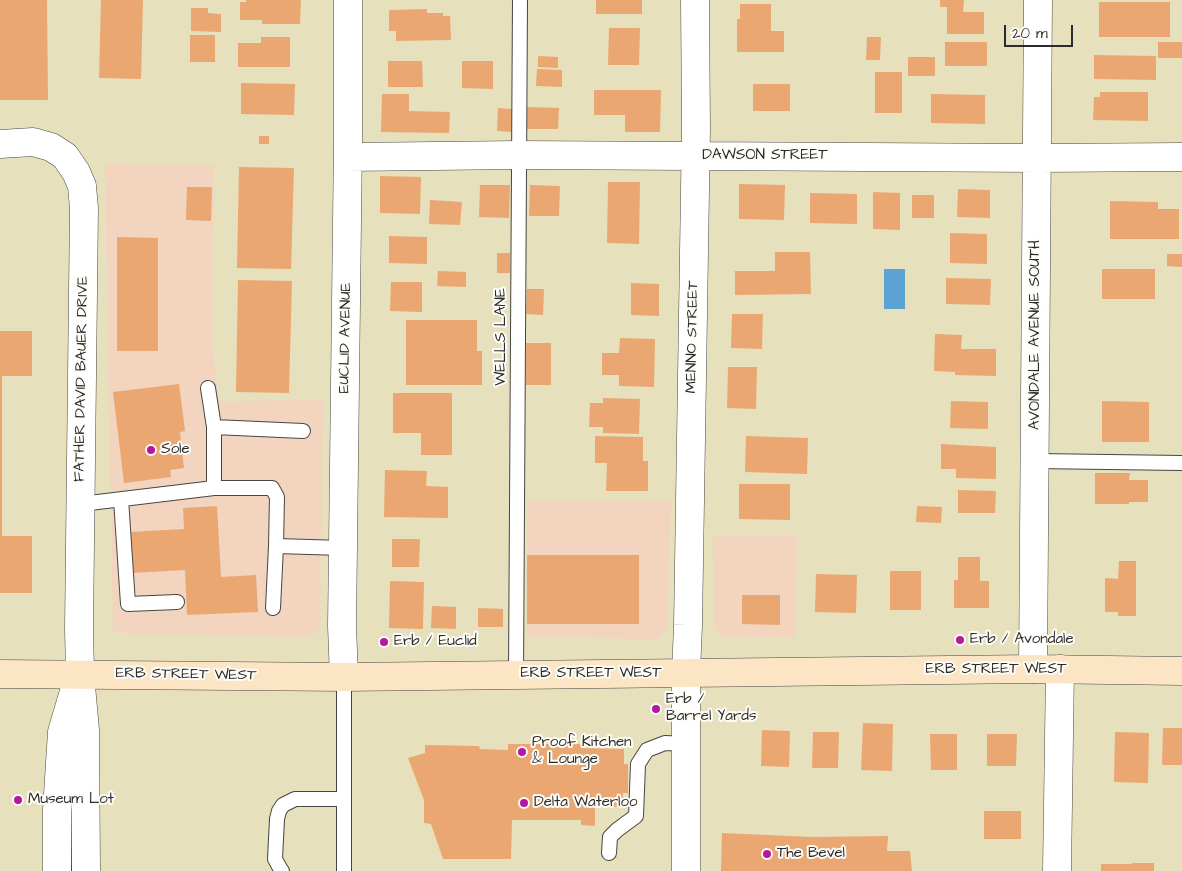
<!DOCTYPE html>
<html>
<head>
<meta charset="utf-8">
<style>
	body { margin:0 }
	#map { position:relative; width:1182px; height:871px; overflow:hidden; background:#e6e0bd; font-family:"Architects Daughter",sans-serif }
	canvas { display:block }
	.scale { position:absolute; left:1004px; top:25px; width:69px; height:22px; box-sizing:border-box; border:2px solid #2b2b2b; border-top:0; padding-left:6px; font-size:15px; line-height:18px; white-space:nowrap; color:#2b2b2b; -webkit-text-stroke:4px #fdfcf7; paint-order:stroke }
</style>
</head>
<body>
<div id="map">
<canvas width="1182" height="871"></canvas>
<div class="scale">20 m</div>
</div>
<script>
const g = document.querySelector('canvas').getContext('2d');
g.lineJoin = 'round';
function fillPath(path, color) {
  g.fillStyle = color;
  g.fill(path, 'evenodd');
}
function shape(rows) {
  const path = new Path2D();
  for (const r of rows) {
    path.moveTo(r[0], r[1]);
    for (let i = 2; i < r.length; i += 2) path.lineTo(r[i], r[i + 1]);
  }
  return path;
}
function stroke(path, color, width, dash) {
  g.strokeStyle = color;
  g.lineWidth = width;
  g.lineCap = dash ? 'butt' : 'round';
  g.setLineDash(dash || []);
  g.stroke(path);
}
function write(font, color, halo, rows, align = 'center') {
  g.font = font + ' "Architects Daughter",sans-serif';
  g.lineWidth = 4;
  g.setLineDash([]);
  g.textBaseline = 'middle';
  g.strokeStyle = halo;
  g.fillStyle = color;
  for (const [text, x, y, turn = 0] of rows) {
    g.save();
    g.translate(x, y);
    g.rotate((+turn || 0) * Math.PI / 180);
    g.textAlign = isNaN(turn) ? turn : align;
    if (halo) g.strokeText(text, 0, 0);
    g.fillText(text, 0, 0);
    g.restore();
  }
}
fillPath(shape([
	[105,164,214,165,212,343,219,402,323,399,320,628,312,637,113,633],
	[527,502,671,502,667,627,659,639,527,637],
	[713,535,797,536,795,638,722,638,714,627]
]), '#f3d4bf');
fillPath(shape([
	[884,269,905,269,905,309,884,309]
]), '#5ca2d2');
fillPath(shape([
	[0,0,47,0,48,100,0,100],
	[101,0,143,0,141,79,99,78],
	[246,0,301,0,300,24,262,24,262,20,240,20,240,2,246,2],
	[596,0,642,0,642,14,596,14],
	[940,0,964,0,963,12,984,12,984,34,947,34,947,7,940,7],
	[1099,2,1170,2,1170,37,1099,37],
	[740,4,771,4,771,31,784,31,784,52,737,52,737,19,740,19],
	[191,8,208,8,208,13,221,14,221,32,191,31],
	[427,9,427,13,443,13,443,16,450,16,451,40,396,41,396,31,389,31,389,10],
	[609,28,640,28,639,65,608,65],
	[190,35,215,35,215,62,190,62],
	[261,37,290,37,290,67,238,67,238,43,261,43],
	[867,37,881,37,880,60,866,60],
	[945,42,987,42,987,66,945,66],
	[1158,42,1182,42,1182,58,1158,58],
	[1094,55,1156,56,1156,80,1094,79],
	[538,56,558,57,558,68,538,67],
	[908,57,935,57,935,76,908,76],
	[388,61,422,61,423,87,388,87],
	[462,61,493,61,493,89,462,88],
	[537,69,562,70,562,87,536,86],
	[875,72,902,72,902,113,875,113],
	[241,83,295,84,294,115,241,114],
	[753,84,790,84,790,111,753,111],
	[594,90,661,90,660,132,625,132,625,115,594,115],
	[1100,92,1148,92,1148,121,1093,120,1094,97,1100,97],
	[382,94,409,94,409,111,450,112,449,133,381,132],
	[931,94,985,95,985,124,931,123],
	[526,107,559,108,558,129,525,129],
	[498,108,513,109,512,132,497,131],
	[259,136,269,136,269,144,259,144],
	[239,167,294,168,291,269,237,268],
	[380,176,421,177,420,214,380,213],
	[608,182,640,182,639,244,607,243],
	[739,184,785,185,784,220,739,219],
	[480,185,510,185,509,218,479,217],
	[530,185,560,186,559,216,529,216],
	[187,187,212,187,211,221,186,220],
	[958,189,990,190,990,218,957,217],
	[873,192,900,193,900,230,873,229],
	[810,193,857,194,857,224,810,223],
	[912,195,934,195,934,218,912,218],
	[430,200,462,202,460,225,429,224],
	[1110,201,1158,202,1158,209,1179,209,1179,239,1110,239],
	[950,233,987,234,987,264,950,263],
	[389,236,427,237,427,264,389,263],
	[117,237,158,238,158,351,117,351],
	[775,252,810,252,811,294,735,295,735,271,775,271],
	[497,253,510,253,510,273,497,273],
	[1167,254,1182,254,1182,267,1167,266],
	[1102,269,1155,269,1155,299,1102,299],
	[438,271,466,272,466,287,437,286],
	[946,278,991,279,990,305,946,304],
	[238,280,292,281,289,393,236,392],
	[391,282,422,282,422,312,390,311],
	[631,283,659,284,659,316,631,315],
	[527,289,544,289,543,315,526,314],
	[732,314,763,314,762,349,731,348],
	[406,320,477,320,477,351,482,351,482,385,406,385],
	[0,331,32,331,32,376,2,376,2,536,32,536,32,593,0,593],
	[935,334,962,335,961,349,996,349,996,376,955,375,955,372,934,371],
	[620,338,655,339,654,387,619,386,619,375,602,375,602,353,619,353],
	[526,343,551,343,551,385,526,385],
	[728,367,757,367,756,409,727,408],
	[179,384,185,431,180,432,184,468,170,470,171,477,124,483,113,392],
	[393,393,452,393,452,455,421,455,421,433,393,433],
	[603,398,640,399,639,434,603,433,603,427,589,427,590,403,603,403],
	[951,401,988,402,988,429,950,428],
	[1102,401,1149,402,1149,442,1102,442],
	[595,436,643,437,643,461,648,461,648,491,606,491,607,463,595,463],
	[746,436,808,438,807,474,745,472],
	[941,444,996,447,996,479,956,478,956,469,941,469],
	[385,470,427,471,426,486,448,487,448,518,384,517],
	[1095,473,1130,473,1129,480,1148,480,1148,502,1129,502,1129,504,1095,504],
	[739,484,790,484,790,520,739,519],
	[958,490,996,491,995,513,958,513],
	[217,506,221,577,256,575,258,612,187,615,185,570,132,573,130,532,184,529,183,508],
	[917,506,942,507,941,523,916,522],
	[392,539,420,539,419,567,392,567],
	[527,555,639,555,639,624,527,624],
	[958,557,980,557,980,581,989,581,989,608,954,608,954,580,958,580],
	[1119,561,1136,561,1136,616,1118,616,1118,612,1105,612,1105,578,1118,579],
	[890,571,921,571,921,610,890,610],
	[816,574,857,575,856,613,815,612],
	[390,581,424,582,423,629,389,628],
	[742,595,780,595,780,625,742,624],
	[432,606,456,607,456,629,431,628],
	[478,608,503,609,503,627,478,627],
	[863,723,893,724,892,771,861,770],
	[1163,728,1182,728,1182,765,1162,765],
	[762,730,790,731,789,767,761,766],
	[813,732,839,732,838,768,812,768],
	[1115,732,1149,733,1148,783,1114,782],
	[930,734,957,734,957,770,931,770],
	[987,734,1017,734,1016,766,987,766],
	[508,744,581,744,581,748,624,749,624,764,628,764,628,793,623,793,623,807,595,807,595,826,581,825,581,820,512,820,511,859,443,859,431,824,424,823,424,800,408,758,425,753,425,745,479,746,480,749,508,750],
	[984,811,1021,811,1021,839,984,839],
	[722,833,813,837,888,836,887,851,910,851,912,871,721,871],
	[1132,863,1154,863,1154,871,1101,871,1101,864,1132,864]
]), '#eba771');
const service = shape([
	[208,388,214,427],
	[1035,461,1182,463],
	[214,488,272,488,277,497,276,546,343,548],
	[121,499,128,604,177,602],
	[81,504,214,488,214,427,303,431],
	[273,608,276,546],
	[516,674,520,0],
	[609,853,610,837,617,830,636,816,638,764,647,750,665,743,687,744],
	[282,871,281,870,275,859,277,819,279,811,283,805,295,799,344,799],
	[344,871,344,677]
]);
const minor = shape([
	[348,157,519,155,1037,158,1182,157],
	[1033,669,1038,0],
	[344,677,342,626,348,141,348,0],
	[686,871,686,673,688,625,696,128,695,0],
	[1057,871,1060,669]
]);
const tertiary = shape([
	[0,144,33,142,51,147,65,156,76,172,82,186,84,208,79,628,80,675,85,730,86,871],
	[57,871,57,810,62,732,75,688]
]);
const secondary = shape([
	[0,674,344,677,1033,669,1182,671]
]);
stroke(service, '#474641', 16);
stroke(minor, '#474641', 29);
stroke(tertiary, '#474641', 29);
stroke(secondary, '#474641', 29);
stroke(service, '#fff', 14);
stroke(minor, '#fff', 28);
stroke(tertiary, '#fff', 28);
stroke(secondary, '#fce5c4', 28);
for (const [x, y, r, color] of [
	[151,450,5,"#b5179e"],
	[960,640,5,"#b5179e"],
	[384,642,5,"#b5179e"],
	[656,709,5,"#b5179e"],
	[522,752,5,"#b5179e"],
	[18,800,5,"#b5179e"],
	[524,803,5,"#b5179e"],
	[767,854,5,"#b5179e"]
]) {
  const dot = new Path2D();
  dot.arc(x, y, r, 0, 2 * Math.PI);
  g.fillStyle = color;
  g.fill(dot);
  stroke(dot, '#fdfcf7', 2);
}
write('15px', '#2b2b2b', '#fdfcf7', [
	["DAWSON STREET",765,156],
	["AVONDALE AVENUE SOUTH",1036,335,-90],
	["WELLS LANE",502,337,-90],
	["MENNO STREET",693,337,-89],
	["EUCLID AVENUE",346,338,-89],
	["FATHER DAVID BAUER DRIVE",82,379,-89],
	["ERB STREET WEST",996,670],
	["ERB STREET WEST",591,674],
	["ERB STREET WEST",186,675,1]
]);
write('15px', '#2b2b2b', '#fdfcf7', [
	["Sole",161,450],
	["Erb / Avondale",970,640],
	["Erb / Euclid",394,642],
	["Erb /",666,700],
	["Barrel Yards",666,717],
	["Proof Kitchen",532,743],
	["& Lounge",532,760],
	["Museum Lot",28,800],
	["Delta Waterloo",534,803],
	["The Bevel",777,854]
], 'left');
</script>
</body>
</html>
